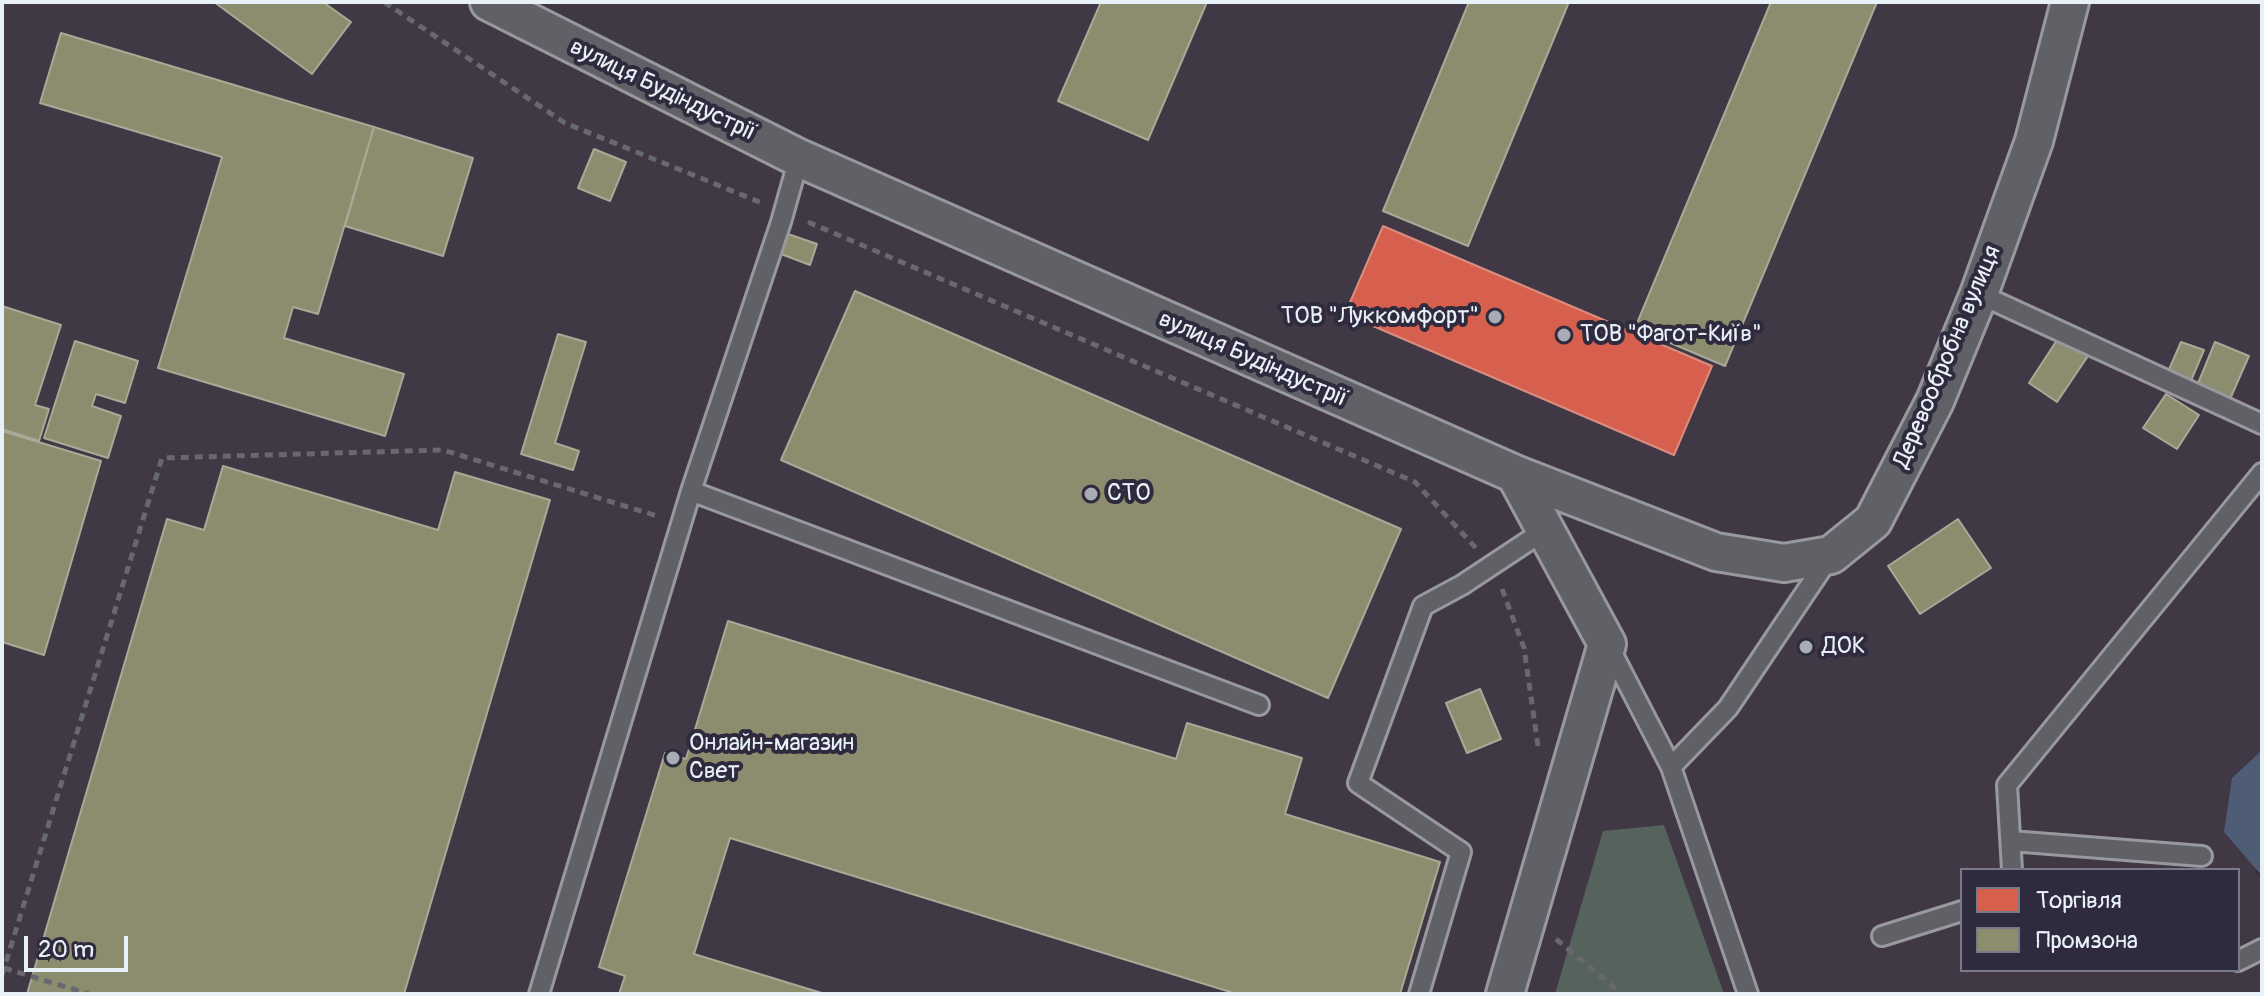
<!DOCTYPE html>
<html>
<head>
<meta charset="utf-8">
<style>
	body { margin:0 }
	#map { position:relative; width:2264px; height:996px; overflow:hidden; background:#312e39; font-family:Pangolin,sans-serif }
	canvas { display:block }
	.frame { position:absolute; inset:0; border:4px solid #e8f1f8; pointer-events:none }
	.legend { position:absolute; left:1960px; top:868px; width:280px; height:104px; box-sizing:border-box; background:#2f2a3d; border:2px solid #797a88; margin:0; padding:10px 14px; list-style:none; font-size:24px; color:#e8f1f8 }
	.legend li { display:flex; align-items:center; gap:16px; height:40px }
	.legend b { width:40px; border:2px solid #797a88 }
	.scale { position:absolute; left:24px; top:936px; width:104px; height:36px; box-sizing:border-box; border:4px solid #e8f1f8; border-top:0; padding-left:10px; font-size:24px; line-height:28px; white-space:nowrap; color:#e8f1f8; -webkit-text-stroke:6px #2f2a3d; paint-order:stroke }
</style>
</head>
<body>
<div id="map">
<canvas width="2264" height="996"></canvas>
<div class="frame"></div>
<ul class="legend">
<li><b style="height:22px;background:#d6604d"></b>Торгівля</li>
<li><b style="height:22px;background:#8c8c6e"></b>Промзона</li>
</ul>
<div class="scale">20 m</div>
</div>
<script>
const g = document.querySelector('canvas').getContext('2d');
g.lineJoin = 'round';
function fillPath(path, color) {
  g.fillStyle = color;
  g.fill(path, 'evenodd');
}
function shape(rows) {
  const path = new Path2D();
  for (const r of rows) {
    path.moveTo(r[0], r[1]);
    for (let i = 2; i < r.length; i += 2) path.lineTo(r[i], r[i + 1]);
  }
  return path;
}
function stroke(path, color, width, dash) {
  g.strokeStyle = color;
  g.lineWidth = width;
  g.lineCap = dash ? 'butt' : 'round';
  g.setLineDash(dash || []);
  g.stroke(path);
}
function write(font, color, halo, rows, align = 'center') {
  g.font = font + ' Pangolin,sans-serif';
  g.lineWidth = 8;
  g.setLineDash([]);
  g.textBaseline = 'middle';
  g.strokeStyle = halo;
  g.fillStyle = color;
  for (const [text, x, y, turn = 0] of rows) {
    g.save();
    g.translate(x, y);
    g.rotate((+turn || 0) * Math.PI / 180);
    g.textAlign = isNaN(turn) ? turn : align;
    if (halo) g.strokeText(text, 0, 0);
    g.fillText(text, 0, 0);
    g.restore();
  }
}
fillPath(shape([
	[2,2,2262,2,2262,750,2232,778,2257,874,2262,876,2262,994,2,994],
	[1962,870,2238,870,2238,970,1962,970]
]), '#403844');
fillPath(shape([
	[1664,825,1724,994,1555,994,1603,831]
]), '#56635c');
fillPath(shape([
	[2262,750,2262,876,2224,832,2232,778]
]), '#4e5c75');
const shops = shape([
	[1383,226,1712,366,1674,455,1345,314,1383,226]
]);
fillPath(shops, '#d6604d');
stroke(shops, '#db8c80', 2);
const industry = shape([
	[214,2,323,2,351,22,312,74,214,2],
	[1101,2,1207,2,1148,140,1058,101,1101,2],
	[1469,2,1569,2,1468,246,1383,211,1469,2],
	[1771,2,1877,2,1725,366,1635,328,1771,2],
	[61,33,374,127,318,314,293,307,284,338,404,374,385,436,158,368,222,157,40,103,61,33],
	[374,127,473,158,443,256,345,226,374,127],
	[594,149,626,162,610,201,578,188,594,149],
	[788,234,817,244,810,265,781,254,788,234],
	[855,291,1401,529,1328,698,781,460,855,291],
	[2,306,61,325,35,405,49,409,39,441,2,429,2,306],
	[558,334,586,342,555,443,579,451,573,470,521,454,558,334],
	[2061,334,2090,353,2057,402,2029,383,2061,334],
	[75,341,138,361,125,403,96,394,92,406,121,416,108,458,44,438,75,341],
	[2181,342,2204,350,2190,383,2167,374,2181,342],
	[2215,342,2249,356,2230,399,2197,386,2215,342],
	[2166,394,2199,415,2177,449,2143,428,2166,394],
	[2,431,101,461,44,655,2,642,2,431],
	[223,466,438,530,455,472,550,500,404,994,27,994,167,519,204,530,223,466],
	[1958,519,1991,568,1920,614,1888,566,1958,519],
	[728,621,1176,759,1187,723,1302,758,1285,814,1440,862,1400,994,1237,994,730,838,694,954,825,994,619,994,625,976,599,967,665,753,686,759,728,621],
	[1480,689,1501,739,1467,753,1446,703,1480,689]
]);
fillPath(industry, '#8c8c6e');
stroke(industry, '#a8aa97', 2);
const lane = shape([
	[1979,294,2262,424],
	[691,491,1259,705],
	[1609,647,1671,767,1748,994],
	[1671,767,1728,708,1830,556],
	[2011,841,2202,856],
	[2012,870,2007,785,2262,473],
	[1882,936,1962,911],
	[2238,961,2262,949],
	[539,994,691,491,781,222,799,158],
	[1419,994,1461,852,1358,783,1423,606,1462,585,1545,530]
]);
const street = shape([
	[489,2,799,158,1515,474,1607,644,1505,994],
	[1515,474,1716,552,1784,563,1831,555,1873,521,1935,401,1979,294,2034,141,2070,2]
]);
stroke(lane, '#98999f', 24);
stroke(street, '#98999f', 42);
stroke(shape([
	[384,2,565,123,762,203],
	[808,222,1415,482,1476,548],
	[1502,589,1524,648,1538,746],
	[1556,939,1622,994],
	[4,968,89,994],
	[2,975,162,458,443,450,657,516]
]), '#68686f', 5, [8, 6]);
stroke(lane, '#606067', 18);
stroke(street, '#606067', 36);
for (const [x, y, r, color] of [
	[1495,317,8,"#a8adb5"],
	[1564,335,8,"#a8adb5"],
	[1091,494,8,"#a8adb5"],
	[1806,647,8,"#a8adb5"],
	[673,758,8,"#a8adb5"]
]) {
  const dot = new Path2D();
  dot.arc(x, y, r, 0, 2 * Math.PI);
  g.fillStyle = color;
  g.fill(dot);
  stroke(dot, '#2f2a3d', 3);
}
write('24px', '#e8f1f8', '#2f2a3d', [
	["вулиця Будіндустрії",663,91,26],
	["Деревообробна вулиця",1948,357,-67],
	["вулиця Будіндустрії",1253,360,24]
]);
write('24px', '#e8f1f8', '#2f2a3d', [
	["ТОВ \"Луккомфорт\"",1479,317,"right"],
	["ТОВ \"Фагот-Київ\"",1580,335],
	["СТО",1107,494],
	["ДОК",1822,647],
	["Онлайн-магазин",689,744],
	["Свет",689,772]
], 'left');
</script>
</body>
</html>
